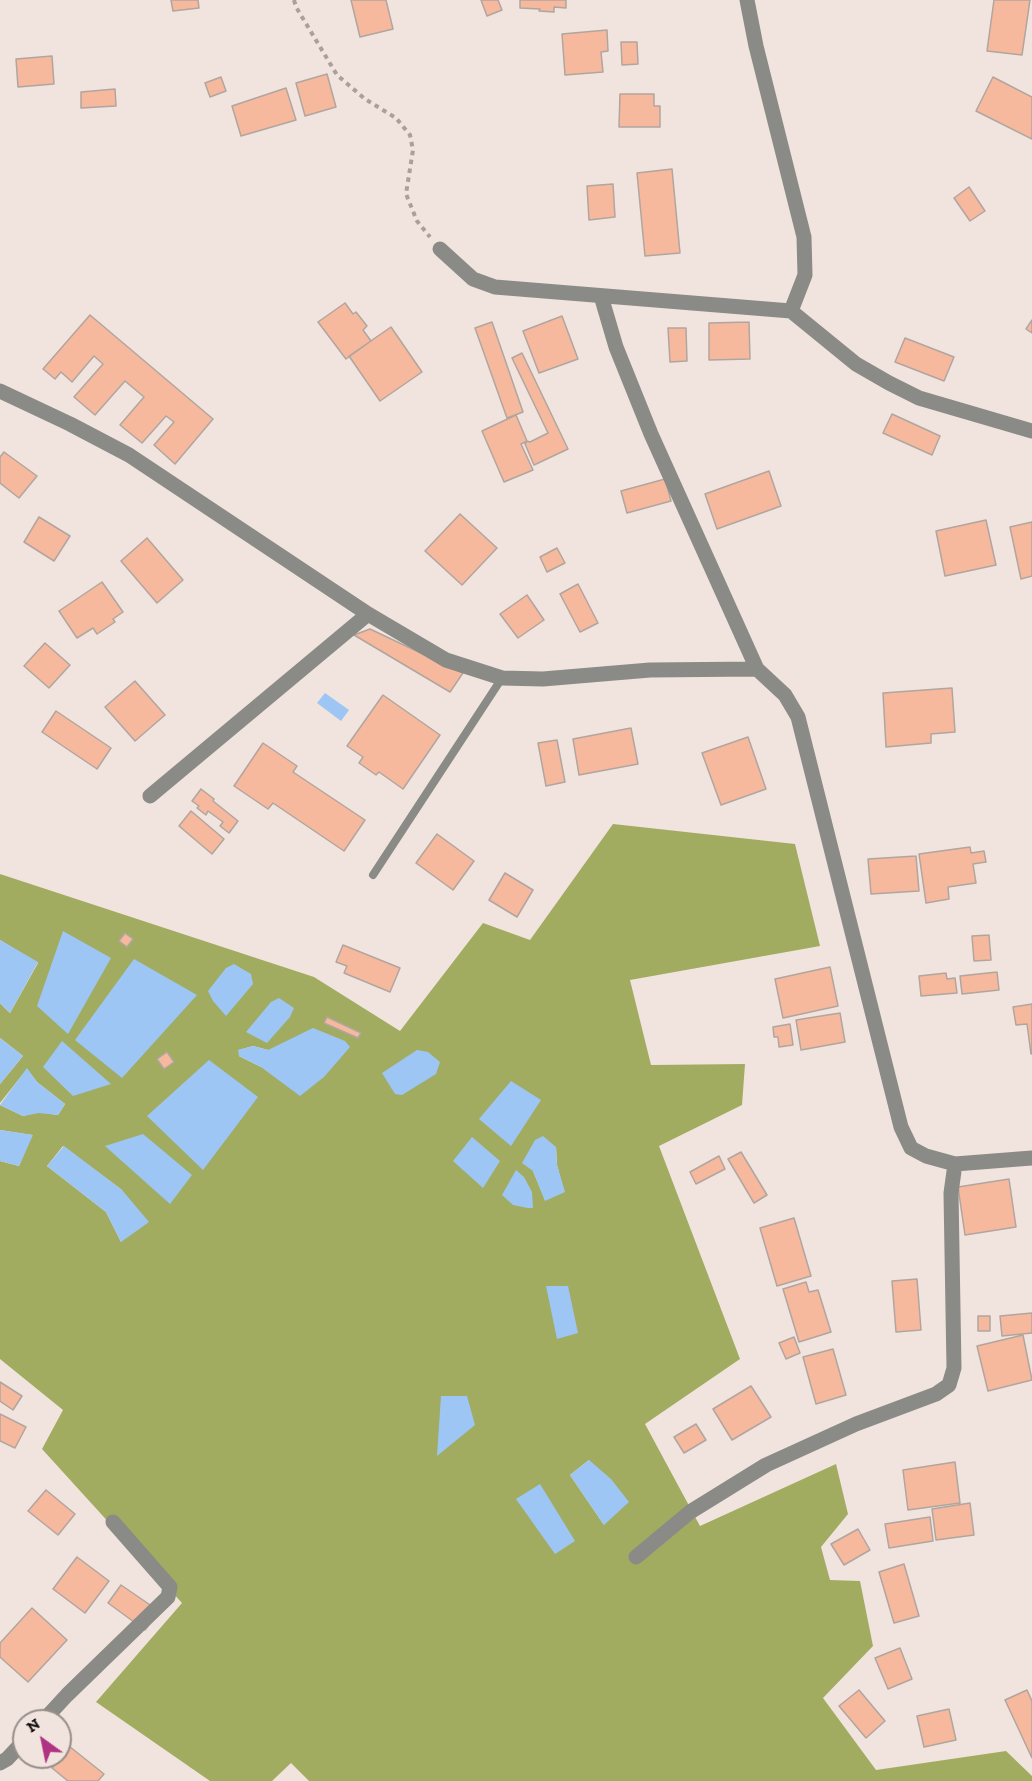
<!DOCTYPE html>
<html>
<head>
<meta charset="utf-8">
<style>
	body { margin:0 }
	#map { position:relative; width:1032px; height:1781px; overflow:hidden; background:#f1e4de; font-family:"Zilla Slab",serif }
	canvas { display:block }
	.north { position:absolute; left:12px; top:1709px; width:60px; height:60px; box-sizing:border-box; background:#f1e4de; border:2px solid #978e8a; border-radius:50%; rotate:327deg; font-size:16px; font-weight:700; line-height:24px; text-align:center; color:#110d0c }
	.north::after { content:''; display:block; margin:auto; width:21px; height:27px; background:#b03383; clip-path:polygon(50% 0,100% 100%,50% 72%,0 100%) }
</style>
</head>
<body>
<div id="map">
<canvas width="1032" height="1781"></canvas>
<div class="north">N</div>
</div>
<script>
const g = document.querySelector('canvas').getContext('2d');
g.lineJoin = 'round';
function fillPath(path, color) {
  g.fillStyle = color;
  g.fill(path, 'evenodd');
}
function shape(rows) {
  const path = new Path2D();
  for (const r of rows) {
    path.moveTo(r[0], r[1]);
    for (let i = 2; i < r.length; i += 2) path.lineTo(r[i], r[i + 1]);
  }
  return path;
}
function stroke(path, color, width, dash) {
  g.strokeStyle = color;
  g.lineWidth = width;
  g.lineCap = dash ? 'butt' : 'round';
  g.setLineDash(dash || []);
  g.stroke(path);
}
fillPath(shape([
	[613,824,795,844,820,946,630,980,651,1065,745,1064,742,1105,659,1146,740,1359,645,1424,700,1526,836,1464,848,1514,821,1547,830,1580,860,1581,873,1646,823,1698,876,1770,1006,1751,1032,1776,1032,1781,309,1781,291,1763,272,1781,210,1781,96,1702,182,1603,42,1449,63,1410,0,1359,0,1161,19,1166,32,1135,0,1130,0,1105,23,1116,39,1112,58,1115,65,1104,37,1082,27,1069,0,1103,0,1084,23,1056,0,1038,0,1003,10,1013,38,963,0,940,0,874,314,977,400,1031,483,923,530,940],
	[253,1046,268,1050,261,1067,239,1056,239,1050],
	[63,1146,122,1190,121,1242,106,1212,47,1166],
	[556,1147,557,1165,564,1192,545,1200,533,1171],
	[589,1460,604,1525,570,1475]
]), '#a1ac61');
fillPath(shape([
	[325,693,349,710,341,721,317,703],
	[63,931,111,958,68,1034,37,1006],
	[0,940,38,962,10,1013,0,1003],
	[134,959,197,995,122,1078,75,1040],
	[234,964,251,974,253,984,226,1016,213,1001,208,991,226,968],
	[279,998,294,1008,290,1017,267,1043,246,1032,271,1002],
	[313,1028,345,1041,350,1047,324,1077,300,1096,261,1067,239,1056,238,1050,253,1046,268,1050],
	[0,1038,23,1056,0,1084],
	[62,1041,111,1084,73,1096,43,1067],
	[417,1050,428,1052,440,1062,436,1074,402,1095,395,1094,382,1073],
	[209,1060,258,1097,203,1170,147,1116],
	[27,1068,37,1082,65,1104,58,1115,39,1113,23,1116,0,1105],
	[511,1081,541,1100,511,1146,479,1119],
	[0,1130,33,1135,19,1166,0,1161],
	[143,1134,192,1175,170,1204,105,1146],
	[543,1136,556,1147,557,1165,565,1192,545,1201,533,1171,522,1163,535,1140],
	[472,1137,500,1161,483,1188,453,1161],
	[64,1146,122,1190,149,1222,121,1242,106,1212,47,1166],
	[516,1170,524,1177,532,1192,533,1208,528,1208,513,1205,502,1195],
	[546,1286,568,1286,578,1333,557,1339],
	[441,1396,467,1396,475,1425,437,1456],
	[589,1460,611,1479,629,1502,604,1525,570,1475],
	[540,1484,575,1541,555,1554,516,1499]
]), '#9dc6f5');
const building = shape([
	[171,0,198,0,199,8,173,11,171,0],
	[351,0,386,0,393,29,360,37,351,0],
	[481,0,498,0,502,10,487,16,481,0],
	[520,0,566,0,566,8,554,7,554,12,539,11,540,9,520,8,520,0],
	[994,0,1030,0,1022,55,987,51,994,0],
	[607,30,608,51,601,52,603,72,565,75,562,34,607,30],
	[621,42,637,42,638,64,622,65,621,42],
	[52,56,54,84,18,87,16,59,52,56],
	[327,74,336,107,305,116,296,83,327,74],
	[221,77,226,91,210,97,205,83,221,77],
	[993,77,1032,97,1032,139,976,111,993,77],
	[286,88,296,120,241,136,232,106,286,88],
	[115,89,116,106,81,108,81,92,115,89],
	[620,94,654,94,654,106,660,106,660,127,619,127,620,94],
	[672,169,680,253,645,256,637,173,672,169],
	[613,184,615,217,589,220,587,186,613,184],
	[969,187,985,211,970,221,954,198,969,187],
	[345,303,353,314,356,312,367,326,363,330,371,341,346,359,318,322,345,303],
	[90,315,213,419,175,464,154,445,174,422,166,416,142,443,120,425,144,397,125,381,95,415,74,397,103,364,94,356,72,382,61,372,55,379,43,369,90,315],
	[562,316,578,359,539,373,523,331,562,316],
	[1032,320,1032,333,1026,329,1032,320],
	[492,322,523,412,507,418,475,328,492,322],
	[749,322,750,359,709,360,709,323,749,322],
	[391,327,422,372,380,401,349,356,391,327],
	[668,328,686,328,687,361,670,362,668,328],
	[905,338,954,357,944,381,895,362,905,338],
	[522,353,568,449,534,465,525,444,527,441,530,442,548,433,512,358,522,353],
	[892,414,940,436,932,455,883,433,892,414],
	[516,415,527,441,521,444,533,470,504,482,482,431,516,415],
	[4,452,37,476,19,498,0,483,0,457,4,452],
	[769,471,781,506,717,529,705,494,769,471],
	[665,479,671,501,627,513,621,491,665,479],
	[460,514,497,548,462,585,425,551,460,514],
	[39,517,70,536,54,561,24,542,39,517],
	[986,520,996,565,945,576,936,531,986,520],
	[1032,522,1032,576,1021,579,1010,527,1032,522],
	[147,538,183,580,157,603,121,561,147,538],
	[557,548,565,563,547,572,540,557,557,548],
	[102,582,123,612,113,619,115,622,97,634,93,628,77,638,59,611,102,582],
	[578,584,598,623,580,632,560,594,578,584],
	[527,595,544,620,518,638,500,614,527,595],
	[370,629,463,673,450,692,354,635,370,629],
	[45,643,70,665,49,688,24,666,45,643],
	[135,681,165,715,135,741,105,707,135,681],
	[952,688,955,732,931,734,931,743,886,747,883,693,952,688],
	[383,695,440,735,403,789,379,772,376,775,359,763,363,757,347,746,383,695],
	[56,711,111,748,97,769,42,732,56,711],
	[631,728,638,764,579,775,573,739,631,728],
	[748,737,766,789,721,805,702,753,748,737],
	[557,740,565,782,546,786,538,743,557,740],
	[263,743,297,766,293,772,365,820,344,851,273,803,268,809,234,786,263,743],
	[201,789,214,799,213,801,238,821,229,833,220,826,223,822,208,811,206,815,197,808,199,806,192,801,201,789],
	[191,811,224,839,212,854,179,826,191,811],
	[437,834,474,861,453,890,416,863,437,834],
	[970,847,971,853,984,851,986,862,973,864,976,883,948,887,949,899,926,903,919,854,970,847],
	[916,856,919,891,871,894,868,859,916,856],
	[505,873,533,890,517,917,489,900,505,873],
	[125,933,133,939,127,947,119,941,125,933],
	[989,935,991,960,974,961,972,936,989,935],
	[343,945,400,968,390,992,344,973,347,966,336,962,343,945],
	[830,967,838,1006,783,1018,775,979,830,967],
	[997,972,999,990,962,994,960,976,997,972],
	[946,973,947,979,955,978,957,993,921,996,919,976,946,973],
	[1032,1004,1032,1054,1031,1054,1027,1024,1016,1025,1013,1007,1032,1004],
	[840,1013,845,1042,801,1050,796,1020,840,1013],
	[327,1017,361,1033,358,1038,324,1023,327,1017],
	[790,1024,793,1045,779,1047,778,1037,774,1037,773,1027,790,1024],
	[167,1052,174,1062,164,1069,157,1059,167,1052],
	[741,1152,767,1195,754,1203,728,1159,741,1152],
	[719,1156,725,1169,696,1184,690,1172,719,1156],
	[1009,1179,1016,1227,965,1235,958,1187,1009,1179],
	[794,1218,811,1276,777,1286,760,1228,794,1218],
	[917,1279,921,1330,896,1332,892,1281,917,1279],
	[806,1282,809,1292,818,1290,831,1332,799,1342,783,1289,806,1282],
	[1032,1313,1032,1333,1002,1336,1000,1316,1032,1313],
	[978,1316,990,1316,990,1331,978,1331,978,1316],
	[1023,1335,1032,1380,988,1391,977,1346,1023,1335],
	[794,1337,800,1353,786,1359,779,1343,794,1337],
	[833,1349,846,1395,816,1404,803,1357,833,1349],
	[0,1382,22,1396,13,1410,0,1401,0,1382],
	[751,1386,771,1417,732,1440,713,1409,751,1386],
	[0,1414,26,1427,15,1448,0,1441,0,1414],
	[696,1424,706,1440,684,1453,674,1437,696,1424],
	[955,1462,960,1503,908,1510,903,1470,955,1462],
	[46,1490,75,1514,58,1535,28,1511,46,1490],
	[970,1503,974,1535,936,1540,932,1509,970,1503],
	[930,1517,933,1541,889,1548,885,1524,930,1517],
	[858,1529,870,1550,844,1565,831,1544,858,1529],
	[77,1557,109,1581,85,1613,53,1589,77,1557],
	[904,1564,919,1616,894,1623,879,1572,904,1564],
	[121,1585,159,1611,145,1630,108,1603,121,1585],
	[32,1608,67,1640,28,1682,0,1657,0,1643,32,1608],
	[900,1648,912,1679,888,1689,875,1658,900,1648],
	[859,1690,885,1721,866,1738,839,1706,859,1690],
	[1027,1690,1032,1701,1032,1758,1005,1700,1027,1690],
	[949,1709,956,1740,924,1747,917,1716,949,1709],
	[69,1746,104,1774,98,1781,68,1781,52,1768,69,1746]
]);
fillPath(building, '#f6b99d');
stroke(building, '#b1a59f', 1.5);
stroke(shape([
	[294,0,296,7,337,75,365,99,396,118,410,135,413,150,406,194,417,221,430,237]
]), '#a99f9b', 4, [4.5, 4.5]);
stroke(shape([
	[373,875,502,678]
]), '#8a8b86', 8);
stroke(shape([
	[440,249,473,279,495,287,791,311,805,275,804,237,756,46,747,0],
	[601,296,616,347,651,434,757,669,785,695,798,717,901,1127,911,1148,926,1156,955,1164,1032,1158],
	[791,311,856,364,889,383,919,398,1032,431],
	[0,391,70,424,129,455,368,614,446,660,502,678,543,679,650,670,757,669],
	[150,796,368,614],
	[636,1557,690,1512,766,1465,856,1424,936,1394,949,1385,954,1368,951,1193,955,1164],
	[43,1721,67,1695,168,1597,170,1587,113,1522],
	[0,1763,7,1759,24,1741]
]), '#8a8b86', 15);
</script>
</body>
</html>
